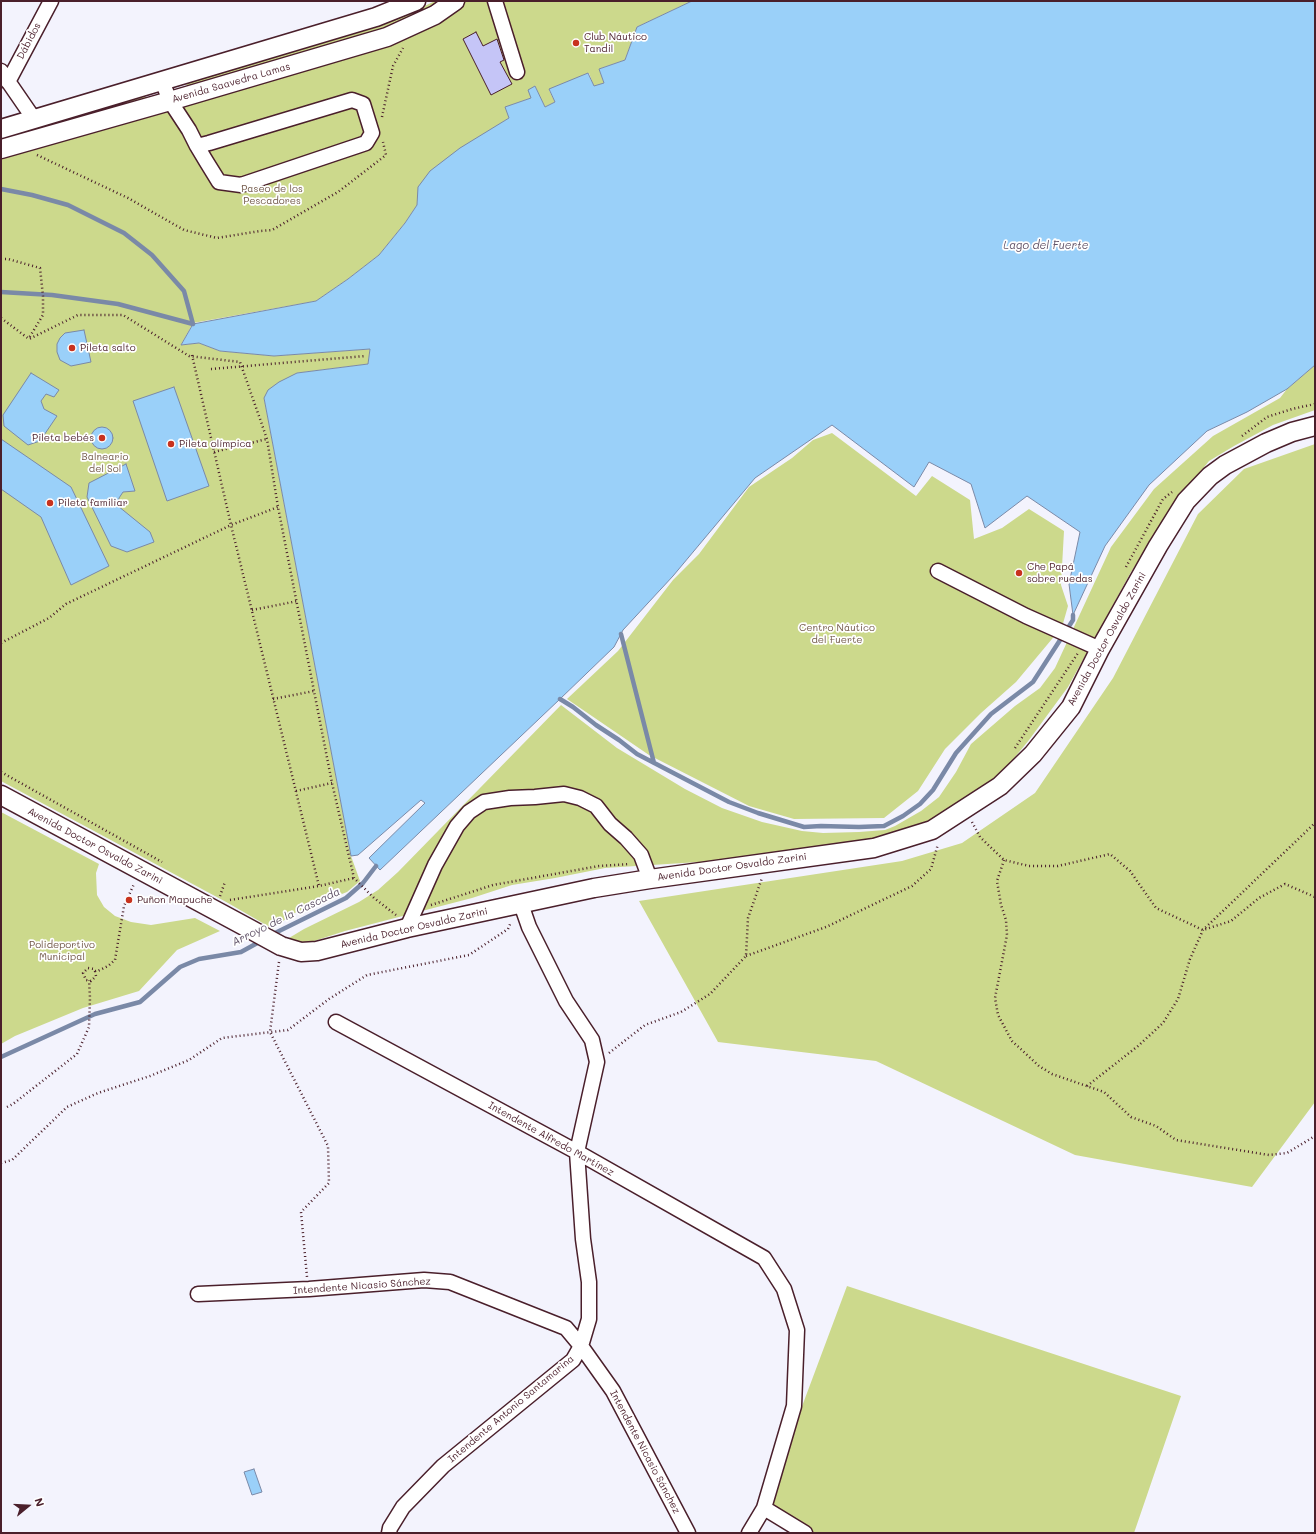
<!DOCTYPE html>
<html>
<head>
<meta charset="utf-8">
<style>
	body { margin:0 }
	#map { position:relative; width:1316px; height:1534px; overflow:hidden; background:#f3f3fd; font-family:Mali,sans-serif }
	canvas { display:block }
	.frame { position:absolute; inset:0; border:2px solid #4a1f2b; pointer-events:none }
	.north { position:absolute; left:8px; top:1486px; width:40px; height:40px; -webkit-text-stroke:3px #fff; paint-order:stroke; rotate:72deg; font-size:11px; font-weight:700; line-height:16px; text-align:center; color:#4a1f2b }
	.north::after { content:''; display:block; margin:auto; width:14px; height:18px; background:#4a1f2b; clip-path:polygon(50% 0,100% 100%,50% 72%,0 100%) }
</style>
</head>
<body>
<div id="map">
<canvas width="1316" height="1534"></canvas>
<div class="frame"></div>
<div class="north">N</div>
</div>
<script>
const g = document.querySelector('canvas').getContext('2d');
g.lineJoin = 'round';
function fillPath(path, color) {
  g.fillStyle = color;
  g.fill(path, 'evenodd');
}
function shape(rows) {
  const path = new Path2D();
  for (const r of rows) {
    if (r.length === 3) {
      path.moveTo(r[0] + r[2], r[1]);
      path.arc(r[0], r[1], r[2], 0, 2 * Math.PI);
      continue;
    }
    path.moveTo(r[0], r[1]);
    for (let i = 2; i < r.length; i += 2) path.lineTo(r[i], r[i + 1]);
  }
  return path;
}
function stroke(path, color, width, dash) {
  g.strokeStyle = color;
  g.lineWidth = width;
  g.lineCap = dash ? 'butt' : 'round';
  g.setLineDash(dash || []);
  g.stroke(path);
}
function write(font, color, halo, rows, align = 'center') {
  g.font = font + ' Mali,sans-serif';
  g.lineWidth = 3.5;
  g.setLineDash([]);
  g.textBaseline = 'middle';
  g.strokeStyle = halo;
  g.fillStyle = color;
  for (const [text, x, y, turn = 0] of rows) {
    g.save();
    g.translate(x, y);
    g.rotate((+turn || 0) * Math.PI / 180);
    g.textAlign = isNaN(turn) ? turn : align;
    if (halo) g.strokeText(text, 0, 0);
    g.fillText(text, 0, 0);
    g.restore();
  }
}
fillPath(shape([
	[435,1,440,1,432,7,405,20,370,33,187,86,186,83,369,29,404,16],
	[465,1,692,1,637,27,625,60,599,69,604,83,594,87,589,73,549,90,555,102,545,107,535,86,531,98,506,107,509,118,492,129,419,187,417,205,405,223,379,255,348,279,316,301,193,323,181,345,199,343,220,351,274,356,370,349,368,364,297,373,264,398,351,856,360,881,347,892,292,914,273,929,228,903,1,781,1,154,445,15],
	[145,96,146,98,1,140,1,137],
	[1315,365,1315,410,1273,425,1234,446,1209,461,1181,496,1131,572,1068,687,1029,740,1002,773,962,801,927,823,895,836,808,850,765,853,730,860,605,868,555,878,512,885,472,898,345,931,311,942,302,943,295,941,289,938,304,929,359,902,378,890,398,872,561,705,617,748,685,789,722,808,762,822,802,831,823,833,859,832,885,830,895,826,921,811,939,797,956,772,971,744,1015,706,1040,688,1055,668,1111,547,1154,489,1213,436,1280,398,1287,389],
	[832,433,916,496,932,476,970,500,974,539,1002,528,1029,509,1064,531,1061,585,1068,606,1062,627,1016,682,981,713,945,749,918,791,884,818,794,819,749,806,649,755,567,699,618,651,673,580,699,554,749,487,792,458,813,440],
	[1315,444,1315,1102,1252,1187,1075,1155,876,1061,718,1042,639,901,902,861,962,843,1035,793,1113,678,1198,514,1244,469],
	[1,812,99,864,96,873,97,895,104,907,115,916,131,922,151,925,195,918,220,931,177,950,139,991,83,1008,15,1036,1,1044],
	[847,1286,1181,1396,1134,1533,805,1533,764,1508]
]), '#ccd98c');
const water = shape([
	[692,1,1315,1,1315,365,1287,389,1247,412,1207,431,1149,485,1105,546,1073,615,1069,584,1080,532,1027,496,985,528,971,484,929,462,914,487,832,425,755,478,673,576,623,630,614,647,560,699,380,870,369,858,425,803,421,800,358,855,351,856,264,398,268,390,279,382,297,373,368,364,370,349,274,356,220,351,199,343,181,345,193,324,316,301,348,279,379,255,405,223,417,205,418,187,430,171,460,148,509,118,505,107,531,98,528,90,535,86,545,107,555,102,549,89,588,73,594,86,604,83,599,69,625,60,637,27,692,1],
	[84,330,91,362,71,366,60,360,57,352,57,344,60,338,65,333,84,330],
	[31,373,59,390,54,397,46,394,41,401,44,409,57,416,40,441,28,445,4,426,3,415,31,373],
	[174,387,209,486,167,501,133,401,174,387],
	[102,438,11],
	[1,439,71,487,109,566,71,585,41,517,1,489,1,439],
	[126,464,135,491,123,492,119,498,118,506,150,532,154,542,127,552,111,546,87,497,89,483,126,464],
	[254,1469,262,1492,252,1495,244,1472,254,1469]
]);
fillPath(water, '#9ad0f9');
stroke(water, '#7a89a7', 1);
stroke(shape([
	[1,189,32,195,68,205,124,233,152,255,184,291,193,324],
	[1,292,52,295,118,304,193,324],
	[621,634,654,763],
	[560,699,573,707,596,725,619,740,637,754,729,802,758,813,804,827,821,826,859,827,884,826,903,816,920,804,933,790,956,753,991,714,1033,682,1073,620,1073,615],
	[271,935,346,898,363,883,376,866],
	[1,1057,95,1014,140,1002,180,967,199,959,241,952,261,941]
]), '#7a89a7', 4.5);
const building = shape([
	[476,32,483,46,497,39,504,60,500,62,512,84,491,95,463,39,476,32]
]);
fillPath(building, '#c5c5f7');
stroke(building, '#4a1f2b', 1);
const minor = shape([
	[495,1,517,72],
	[1,71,34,119],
	[162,81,170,101,189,130,197,146,206,161,219,182,241,185,366,143,372,133,363,104,352,100,209,143,197,146],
	[8,82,51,1],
	[938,571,1026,616,1100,649],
	[407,928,435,865,457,826,469,812,484,802,510,798,535,797,564,794,580,798,596,806,610,824,626,838,641,855,650,879],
	[336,1022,577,1152,764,1258,784,1289,797,1330,794,1406,764,1508,749,1533],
	[198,1294,309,1289,424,1280,450,1282,566,1328,581,1346,613,1391,688,1533],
	[764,1508,805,1533],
	[389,1533,390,1528,403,1507,443,1466,573,1360,581,1346,589,1319,589,1282,583,1239,577,1152,597,1062,592,1040,566,1001,529,927,521,904]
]);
const major = shape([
	[1,129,376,17,416,1],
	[1,149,170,101,387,37,435,15,455,1],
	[1,795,248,928,281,946,301,952,317,951,407,928,594,888,650,879,874,848,932,830,1000,786,1033,754,1071,707,1100,649,1158,546,1186,501,1210,476,1225,465,1266,443,1292,432,1315,426]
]);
stroke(minor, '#4a1f2b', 17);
stroke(major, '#4a1f2b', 21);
stroke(shape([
	[382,117,393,66,403,48],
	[37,155,128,198,184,230,217,238,260,231,272,230,338,192,386,155,383,142],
	[1,259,8,259,40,268,43,296,43,315,29,338],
	[1,318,29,339,78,315,123,315,189,356,240,362,267,439,278,507,332,783,354,878,374,898,396,915],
	[192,355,231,525,319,886],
	[211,369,365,356],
	[1242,436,1267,417,1292,409,1315,404],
	[214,452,267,439],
	[1126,567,1163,499,1172,492],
	[252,610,298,601],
	[1,643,49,618,66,604,231,525,278,507],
	[273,699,314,691],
	[1015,748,1078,653],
	[1,772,162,862],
	[296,791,332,783],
	[972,822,980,837,1004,860,1029,866,1058,866,1110,854,1130,871,1156,908,1203,930,1231,921,1259,898,1285,884,1315,897],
	[1004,860,997,881,1001,905,1006,920,1007,935,995,998,998,1015,1012,1041,1039,1066,1052,1074,1104,1092,1131,1117,1156,1126,1176,1140,1269,1155,1287,1153,1315,1136],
	[220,896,225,882],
	[230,900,319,886,354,878],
	[431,905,493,885,599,866,629,864],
	[746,956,826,927,912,886,931,869,938,844],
	[279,962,270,1032,328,1146,329,1183,301,1212,307,1277],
	[95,971,96,976,91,981,86,980,83,973,88,968,94,969,95,971,98,971,108,966,115,960,124,906,134,884],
	[609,1053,645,1025,681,1012,710,994,746,956,748,918,762,878],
	[1087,1086,1138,1046,1163,1023,1178,999,1190,959,1203,930,1315,823],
	[7,1107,13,1104,77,1054,89,1027,90,998,89,980],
	[1,1163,12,1160,67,1107,98,1093,150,1076,189,1060,222,1038,288,1030,329,999,367,975,469,955,508,929,511,922]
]), '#4a1f2b', 2.5, [1, 3]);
stroke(minor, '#fff', 14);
stroke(major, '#fff', 18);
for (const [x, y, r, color] of [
	[576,43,4,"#c8321e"],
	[72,348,4,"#c8321e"],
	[102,438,4,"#c8321e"],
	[171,444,4,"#c8321e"],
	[50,503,4,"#c8321e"],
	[1019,573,4,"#c8321e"],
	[129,900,4,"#c8321e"]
]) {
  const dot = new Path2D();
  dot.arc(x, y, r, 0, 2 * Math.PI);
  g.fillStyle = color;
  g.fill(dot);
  stroke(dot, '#fff', 1.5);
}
write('10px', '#4a1f2b', '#fff', [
	["Club Náutico",584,37],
	["Tandil",584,49],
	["Pileta salto",80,348],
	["Pileta bebés",94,438,"right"],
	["Pileta olímpica",179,444],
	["Pileta familiar",58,503],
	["Che Papá",1027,567],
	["sobre ruedas",1027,579],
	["Puñon Mapuche",137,900]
], 'left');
write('10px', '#4a1f2b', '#fff', [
	["Dábidos",29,41,-62],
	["Avenida Saavedra Lamas",231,83,-16],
	["Avenida Doctor Osvaldo Zarini",1107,639,-61],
	["Avenida Doctor Osvaldo Zarini",95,846,28],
	["Avenida Doctor Osvaldo Zarini",732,867,-8],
	["Avenida Doctor Osvaldo Zarini",414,928,-13],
	["Intendente Alfredo Martínez",551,1139,29],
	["Intendente Nicasio Sánchez",362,1286,-4],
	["Intendente Antonio Santamarina",511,1409,-40],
	["Intendente Nicasio Sánchez",645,1452,62]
]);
write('10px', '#715748', '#fff', [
	["Paseo de los",272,189],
	["Pescadores",272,201],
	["Balneario",105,457],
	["del Sol",105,469],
	["Centro Náutico",837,628],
	["del Fuerte",837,640],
	["Polideportivo",62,945],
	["Municipal",62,957]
]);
write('italic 11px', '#625469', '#fff', [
	["Lago del Fuerte",1046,246],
	["Arroyo de la Cascada",286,917,-26]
]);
</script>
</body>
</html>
